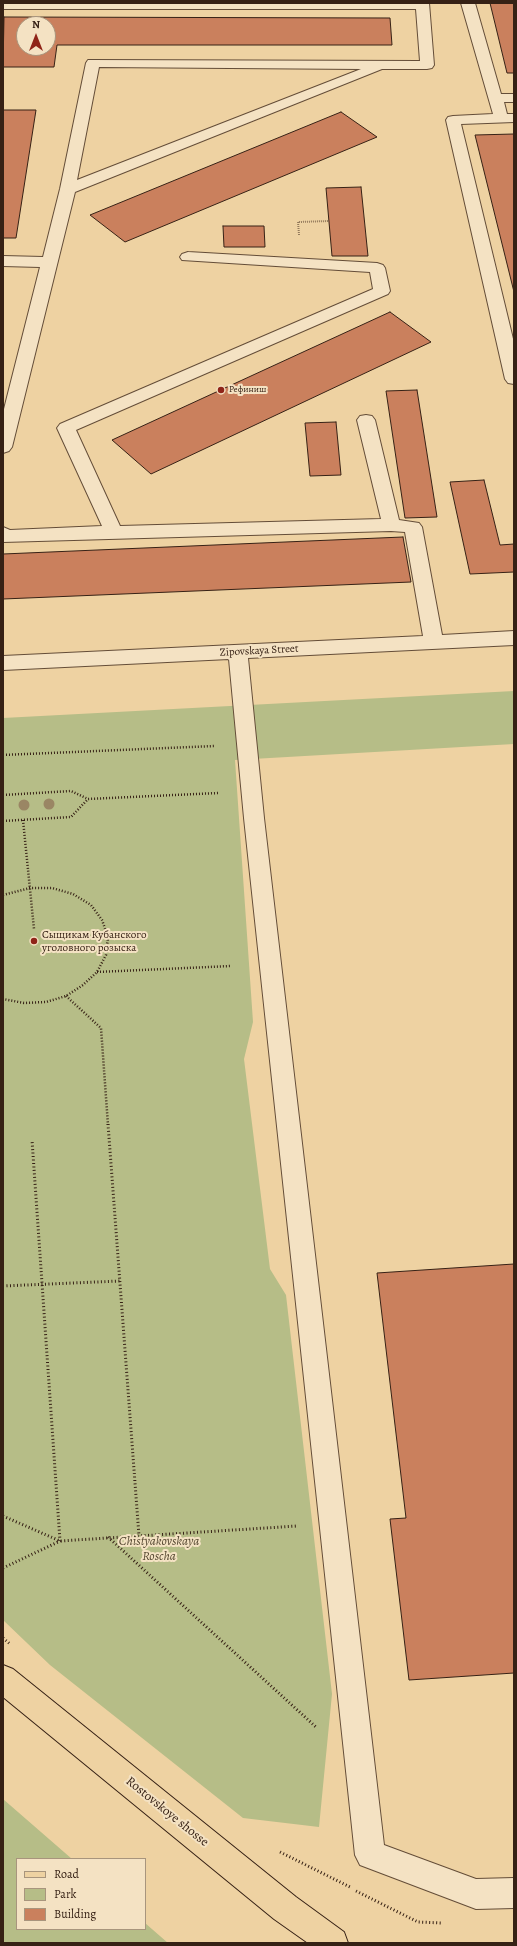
<!DOCTYPE html>
<html>
<head>
<meta charset="utf-8">
<style>
	body { margin:0 }
	#map { position:relative; width:517px; height:1946px; overflow:hidden; background:#eed2a2; font-family:Alegreya,serif }
	canvas { display:block }
	.frame { position:absolute; inset:0; border:4px solid #362115; pointer-events:none }
	.legend { position:absolute; left:16px; top:1858px; width:130px; height:72px; box-sizing:border-box; background:#f4e2c3; border:1px solid #a8957d; margin:0; padding:5px 7px; list-style:none; font-size:12px; color:#362115 }
	.legend li { display:flex; align-items:center; gap:8px; height:20px }
	.legend b { width:20px; border:1px solid #a8957d }
	.north { position:absolute; left:16px; top:16px; width:40px; height:40px; box-sizing:border-box; background:#f4e2c3; border:1px solid #a8957d; border-radius:50%; rotate:0deg; font-size:11px; font-weight:700; line-height:16px; text-align:center; color:#362115 }
	.north::after { content:''; display:block; margin:auto; width:14px; height:18px; background:#8f2418; clip-path:polygon(50% 0,100% 100%,50% 72%,0 100%) }
</style>
</head>
<body>
<div id="map">
<canvas width="517" height="1946"></canvas>
<div class="frame"></div>
<ul class="legend">
<li><b style="height:5px;background:#eed2a2"></b>Road</li>
<li><b style="height:11px;background:#b6bd87"></b>Park</li>
<li><b style="height:11px;background:#ca805d"></b>Building</li>
</ul>
<div class="north">N</div>
</div>
<script>
const g = document.querySelector('canvas').getContext('2d');
g.lineJoin = 'round';
function fillPath(path, color) {
  g.fillStyle = color;
  g.fill(path, 'evenodd');
}
function shape(rows) {
  const path = new Path2D();
  for (const r of rows) {
    path.moveTo(r[0], r[1]);
    for (let i = 2; i < r.length; i += 2) path.lineTo(r[i], r[i + 1]);
  }
  return path;
}
function stroke(path, color, width, dash) {
  g.strokeStyle = color;
  g.lineWidth = width;
  g.lineCap = dash ? 'butt' : 'round';
  g.setLineDash(dash || []);
  g.stroke(path);
}
function write(font, color, halo, rows, align = 'center') {
  g.font = font + ' Alegreya,serif';
  g.lineWidth = 4;
  g.setLineDash([]);
  g.textBaseline = 'middle';
  g.strokeStyle = halo;
  g.fillStyle = color;
  for (const [text, x, y, turn = 0] of rows) {
    g.save();
    g.translate(x, y);
    g.rotate((+turn || 0) * Math.PI / 180);
    g.textAlign = isNaN(turn) ? turn : align;
    if (halo) g.strokeText(text, 0, 0);
    g.fillText(text, 0, 0);
    g.restore();
  }
}
fillPath(shape([
	[514,691,514,744,235,760,253,1022,244,1059,270,1269,286,1295,332,1694,319,1827,243,1818,50,1665,3,1620,3,718],
	[3,1799,72,1859,17,1859,17,1929,145,1929,145,1923,168,1943,3,1943]
]), '#b6bd87');
const building = shape([
	[490,3,514,3,514,73,507,73,490,3],
	[4,17,390,18,392,45,57,45,54,67,3,67,4,17],
	[24,24,48,24,48,48,24,48,24,24],
	[3,110,36,110,16,238,3,238,3,110],
	[341,112,377,137,125,242,90,215,341,112],
	[514,134,514,292,475,135,514,134],
	[361,187,368,256,332,256,326,188,361,187],
	[223,226,264,226,265,247,224,247,223,226],
	[390,312,431,342,151,474,112,440,390,312],
	[417,390,437,517,405,518,386,391,417,390],
	[336,422,341,475,310,476,305,423,336,422],
	[484,480,500,545,514,544,514,572,470,574,450,482,484,480],
	[403,537,411,582,3,599,3,554,403,537],
	[514,1264,514,1673,409,1680,390,1519,406,1518,377,1273,514,1264]
]);
fillPath(building, '#ca805d');
stroke(building, '#362115', 1);
const minor = shape([
	[3,3,429,3,434,65,432,68,427,69,382,69,75,192,12,447,9,451,3,453,3,413,40,267,3,266,3,256,43,257,60,189,86,63,88,60,420,61,416,9,3,9,3,3],
	[99,67,361,69,77,180,99,67],
	[461,3,475,3,501,94,514,94,514,102,504,102,507,114,514,114,514,122,461,124,514,343,514,384,508,383,505,379,446,120,448,117,453,116,493,114,461,3],
	[188,252,377,263,383,265,385,268,390,291,388,294,76,430,120,526,381,519,357,420,360,416,366,415,372,416,375,420,399,520,419,523,422,527,442,635,514,631,514,645,248,658,264,818,384,1845,476,1879,514,1878,514,1908,476,1909,360,1865,355,1855,244,818,229,659,3,670,3,656,423,636,405,532,391,531,3,542,3,527,10,530,102,526,57,428,60,424,373,289,370,272,182,260,180,257,182,254,188,252]
]);
const major = shape([
	[3,1665,13,1669,296,1897,344,1932,348,1943,308,1943,274,1919,3,1697,3,1665]
]);
stroke(minor, '#644d38', 2);
stroke(major, '#362115', 2);
stroke(shape([
	[299,235,298,222,329,221]
]), '#362115', 2, [0.5, 1.5]);
stroke(shape([
	[3,755,214,746],
	[3,795,71,791,88,799,218,793],
	[23,820,34,929],
	[3,821,71,817,88,799],
	[3,895,30,888,52,888,73,894,91,905,102,920,108,937,106,955,97,972,83,985,66,996,46,1002,24,1003,3,999],
	[97,972,231,966],
	[66,996,101,1028,108,1125]
]), '#362115', 2.5, [1, 2]);
stroke(shape([
	[108,1124,139,1536],
	[3,1286,120,1281],
	[3,1516,60,1541,297,1526],
	[108,1537,317,1728],
	[3,1568,60,1541,32,1140],
	[3,1638,10,1644],
	[280,1852,350,1887],
	[356,1891,418,1922,442,1923]
]), '#362115', 3, [1, 2.5]);
fillPath(minor, '#f4e2c3');
fillPath(major, '#eed2a2');
g.fillStyle = '#9a8664';
for (const [x, y] of [
	[49,804],
	[24,805]
]) {
  g.beginPath();
  g.arc(x, y, 5.5, 0, 2 * Math.PI);
  g.fill();
}
for (const [x, y, r, color] of [
	[221,390,4,"#8f2418"],
	[34,941,4,"#8f2418"]
]) {
  const dot = new Path2D();
  dot.arc(x, y, r, 0, 2 * Math.PI);
  g.fillStyle = color;
  g.fill(dot);
  stroke(dot, '#f4e2c3', 1.5);
}
write('9px', '#362115', '#f4e2c3', [
	["Рефиниш",229,390]
], 'left');
write('11px', '#362115', '#f4e2c3', [
	["Zipovskaya Street",259,651,-3]
]);
write('11px', '#362115', '#f4e2c3', [
	["Сыщикам Кубанского",42,935],
	["уголовного розыска",42,948]
], 'left');
write('italic 13px', '#564832', '#f4e2c3', [
	["Chistyakovskaya",159,1542],
	["Roscha",159,1557]
]);
write('13px', '#362115', '#f4e2c3', [
	["Rostovskoye shosse",167,1812,39]
]);
</script>
</body>
</html>
